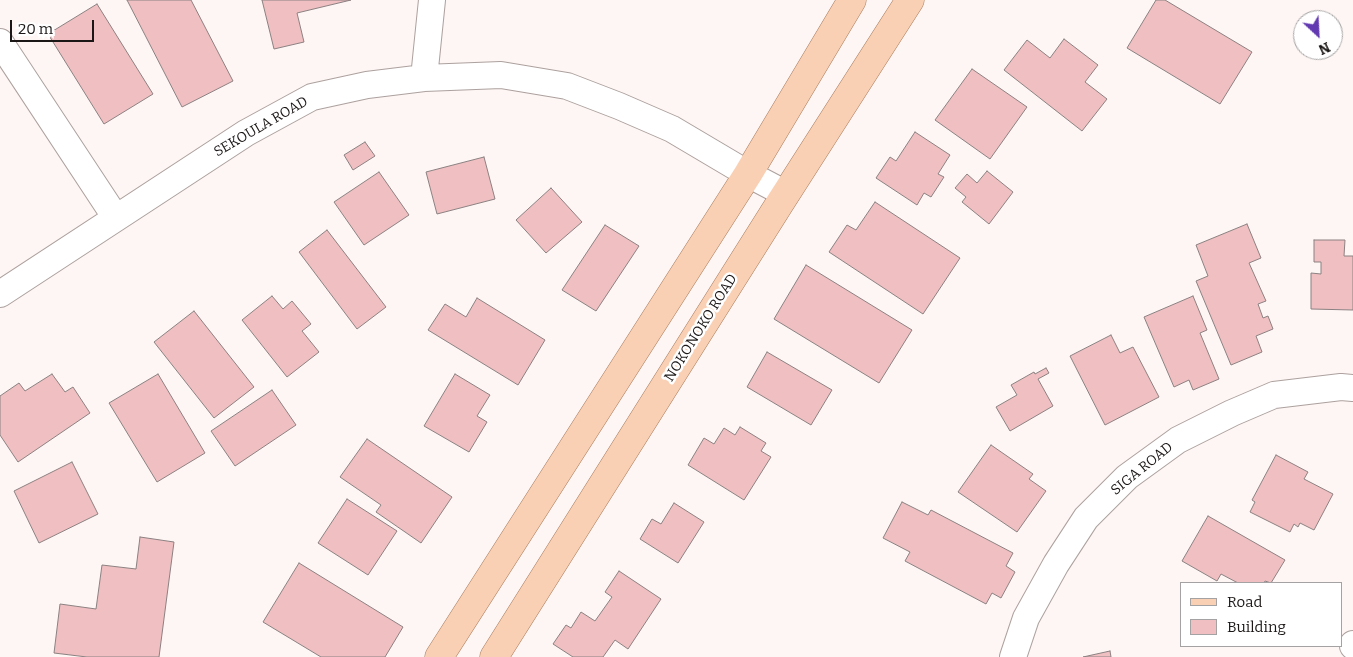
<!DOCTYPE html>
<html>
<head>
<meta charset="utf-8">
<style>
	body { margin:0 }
	#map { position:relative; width:1353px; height:657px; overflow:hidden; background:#fef6f4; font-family:Bitter,serif }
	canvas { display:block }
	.legend { position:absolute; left:1180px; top:582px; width:162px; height:65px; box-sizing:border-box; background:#fff; border:1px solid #a4a2a2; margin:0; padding:6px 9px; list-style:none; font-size:15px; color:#1b1716 }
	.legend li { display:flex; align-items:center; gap:10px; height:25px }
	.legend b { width:25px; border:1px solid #a4a2a2 }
	.north { position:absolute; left:1293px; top:10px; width:50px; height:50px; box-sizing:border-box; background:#fff; border:1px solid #a4a2a2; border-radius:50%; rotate:155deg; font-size:14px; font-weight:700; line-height:20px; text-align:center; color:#1b1716 }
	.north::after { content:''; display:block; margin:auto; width:18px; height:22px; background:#6239b1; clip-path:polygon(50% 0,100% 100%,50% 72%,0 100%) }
	.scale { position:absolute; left:10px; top:20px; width:84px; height:22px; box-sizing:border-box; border:2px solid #1b1716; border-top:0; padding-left:6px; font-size:15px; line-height:18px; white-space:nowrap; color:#1b1716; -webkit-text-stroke:4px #fff; paint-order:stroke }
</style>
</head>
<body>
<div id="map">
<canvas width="1353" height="657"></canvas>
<ul class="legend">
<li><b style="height:6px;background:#f9d0b3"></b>Road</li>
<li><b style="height:14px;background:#efbfc1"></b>Building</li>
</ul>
<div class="north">N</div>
<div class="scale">20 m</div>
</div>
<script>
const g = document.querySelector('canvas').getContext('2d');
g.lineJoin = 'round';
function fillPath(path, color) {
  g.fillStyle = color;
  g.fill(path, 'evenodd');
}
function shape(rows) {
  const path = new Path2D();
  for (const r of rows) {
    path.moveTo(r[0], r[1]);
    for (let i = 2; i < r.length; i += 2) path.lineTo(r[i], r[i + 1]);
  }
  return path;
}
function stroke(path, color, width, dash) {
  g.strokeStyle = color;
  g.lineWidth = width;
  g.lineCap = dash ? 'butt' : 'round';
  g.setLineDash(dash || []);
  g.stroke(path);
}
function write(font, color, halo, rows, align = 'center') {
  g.font = font + ' Bitter,serif';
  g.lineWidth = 5;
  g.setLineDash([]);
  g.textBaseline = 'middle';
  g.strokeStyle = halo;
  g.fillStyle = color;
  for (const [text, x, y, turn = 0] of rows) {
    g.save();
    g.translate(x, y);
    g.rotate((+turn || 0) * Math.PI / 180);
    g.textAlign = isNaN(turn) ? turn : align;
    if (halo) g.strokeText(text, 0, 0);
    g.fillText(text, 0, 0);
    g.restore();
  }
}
const building = shape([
	[127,0,191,0,233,81,182,107,127,0],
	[262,0,351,0,297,13,304,42,274,49,262,0],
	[1156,0,1165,0,1252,52,1220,104,1127,48,1156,0],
	[97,4,153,94,104,124,48,34,97,4],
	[1064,39,1098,65,1085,82,1107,99,1082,131,1004,70,1027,40,1050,58,1064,39],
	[972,69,1027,107,990,159,935,120,972,69],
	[915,132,950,155,938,174,944,177,931,197,924,193,917,205,876,178,890,157,896,161,915,132],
	[365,142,375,156,353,170,344,155,365,142],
	[484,157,495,199,437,214,426,172,484,157],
	[987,171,1013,192,989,224,962,202,966,197,955,188,967,174,977,183,987,171],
	[379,172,409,215,364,245,334,202,379,172],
	[551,188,582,222,546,253,516,220,551,188],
	[875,202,960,258,923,314,829,252,847,225,856,230,875,202],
	[1247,224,1261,258,1249,263,1266,301,1258,304,1263,318,1268,316,1273,329,1256,336,1262,352,1231,365,1196,281,1208,276,1196,245,1247,224],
	[605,225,639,246,596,311,562,290,605,225],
	[327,230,386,307,357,329,299,252,327,230],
	[1314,240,1345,240,1344,256,1353,256,1353,310,1311,309,1311,273,1321,274,1321,262,1314,262,1314,240],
	[806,265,912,330,879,383,774,319,806,265],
	[272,296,283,309,292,301,311,324,302,331,319,352,287,377,242,320,272,296],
	[1193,296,1207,330,1200,333,1219,379,1193,390,1189,380,1174,387,1144,317,1193,296],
	[477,298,545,340,518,385,428,330,445,304,466,317,477,298],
	[194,311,254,387,214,418,154,342,194,311],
	[1111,335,1120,353,1133,347,1159,397,1105,425,1070,356,1111,335],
	[767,352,832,390,811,425,747,387,767,352],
	[1046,368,1049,373,1038,379,1053,406,1010,431,996,407,1017,395,1011,385,1034,372,1035,374,1046,368],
	[52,374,65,392,73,387,90,413,18,462,0,435,0,396,19,383,25,391,52,374],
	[158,374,205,453,157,482,109,403,158,374],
	[455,374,490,395,477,416,487,422,469,452,424,426,455,374],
	[272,390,296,425,235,466,211,431,272,390],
	[740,427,766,443,761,451,771,457,744,500,688,465,704,438,714,444,724,428,735,435,740,427],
	[367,439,452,497,421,543,376,512,381,505,340,477,367,439],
	[991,445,1033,474,1029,479,1046,491,1017,532,958,492,991,445],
	[1276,455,1308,472,1304,479,1333,494,1314,530,1300,523,1298,527,1294,524,1290,532,1250,512,1255,502,1252,500,1276,455],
	[72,462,98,514,39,543,14,491,72,462],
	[347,499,397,531,368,575,318,543,347,499],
	[902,502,928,515,931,510,1013,553,1006,566,1015,572,1001,598,992,593,986,604,905,561,910,552,883,538,902,502],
	[674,503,704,522,678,563,640,539,652,519,661,524,674,503],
	[1208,516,1285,560,1271,583,1265,581,1264,583,1238,583,1221,574,1217,581,1182,561,1208,516],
	[140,537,174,542,159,657,87,657,54,653,60,604,96,609,102,565,136,569,140,537],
	[299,563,403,627,385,657,321,657,263,622,299,563],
	[619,571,661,599,628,649,615,640,603,657,573,657,553,644,566,625,571,628,581,612,595,621,612,597,605,592,619,571],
	[1110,651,1111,657,1083,657,1110,651]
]);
fillPath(building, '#efbfc1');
stroke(building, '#8c8182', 1);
const minor = shape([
	[0,42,116,218],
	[424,78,432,0],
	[0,294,246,133,312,97,367,85,424,78,501,75,567,86,619,106,672,129,748,174,786,194],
	[1353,646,1353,644],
	[1013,657,1026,618,1056,564,1086,518,1127,477,1178,440,1232,413,1274,395,1341,387,1353,388]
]);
const primary = shape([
	[439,657,748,174,852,0],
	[494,657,780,203,910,0]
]);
stroke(minor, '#aca19e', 28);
stroke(primary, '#a97a5b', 29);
stroke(minor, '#fff', 26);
stroke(primary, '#f9d0b3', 28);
write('14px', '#1b1716', '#fff', [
	["SEKOULA ROAD",261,127,-30],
	["NOKONOKO ROAD",701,328,-58],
	["SIGA ROAD",1142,469,-39]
]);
</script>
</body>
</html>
